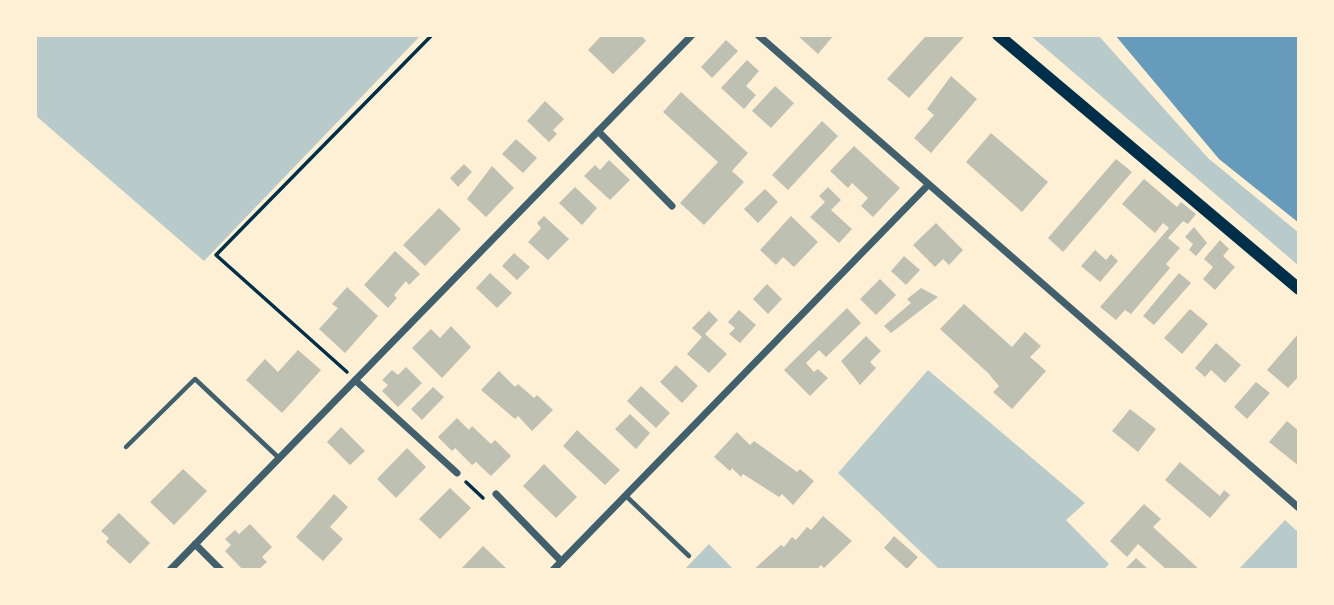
<!DOCTYPE html>
<html>
<head>
<meta charset="utf-8">
<style>
	body { margin:0 }
	#map { position:relative; width:1334px; height:605px; overflow:hidden; background:#fdf0d5; font-family:"Golos Text",sans-serif }
	canvas { display:block }
	.frame { position:absolute; inset:0; border:37px solid #fdf0d5; pointer-events:none }
</style>
</head>
<body>
<div id="map">
<canvas width="1334" height="605"></canvas>
<div class="frame"></div>
</div>
<script>
const g = document.querySelector('canvas').getContext('2d');
g.lineJoin = 'round';
function fillPath(path, color) {
  g.fillStyle = color;
  g.fill(path, 'evenodd');
}
function shape(rows) {
  const path = new Path2D();
  for (const r of rows) {
    path.moveTo(r[0], r[1]);
    for (let i = 2; i < r.length; i += 2) path.lineTo(r[i], r[i + 1]);
  }
  return path;
}
function stroke(path, color, width, dash) {
  g.strokeStyle = color;
  g.lineWidth = width;
  g.lineCap = dash ? 'butt' : 'round';
  g.setLineDash(dash || []);
  g.stroke(path);
}
fillPath(shape([
	[35,35,421,35,204,261,35,115],
	[1030,35,1098,35,1208,158,1299,233,1299,266],
	[928,370,1085,503,1066,520,1109,564,1103,570,940,570,838,473],
	[1285,520,1299,533,1299,570,1238,570],
	[709,544,734,570,684,570]
]), '#b9caca');
fillPath(shape([
	[1115,35,1299,35,1299,223,1219,159]
]), '#669bbc');
fillPath(shape([
	[602,35,641,35,646,41,613,74,588,50],
	[797,35,834,35,818,54],
	[922,35,964,37,909,98,887,79,925,37],
	[726,40,738,51,712,78,701,67],
	[747,60,759,71,746,86,756,95,744,109,721,88],
	[951,76,977,99,931,153,914,138,934,115,927,109],
	[775,86,794,103,771,128,752,111],
	[681,92,748,153,732,171,744,182,704,225,680,203,718,162,663,112],
	[545,101,564,119,553,130,557,134,549,142,527,121],
	[822,121,838,136,788,190,772,175],
	[991,133,1048,182,1022,212,966,162],
	[516,139,537,158,523,173,502,154],
	[854,146,900,188,873,217,861,206,868,198,852,183,848,188,830,171],
	[1116,159,1132,172,1063,252,1048,238],
	[609,160,630,180,610,200,584,176,595,165,600,170],
	[464,164,472,172,458,187,450,178],
	[492,166,514,188,486,217,467,199],
	[1144,179,1177,207,1181,202,1196,214,1188,224,1183,221,1168,238,1180,248,1166,264,1170,268,1131,314,1125,310,1116,320,1100,307,1169,228,1163,223,1155,233,1122,204],
	[575,187,597,208,582,225,559,203],
	[828,187,841,200,831,210,852,229,839,243,810,217,825,202,819,196],
	[765,189,778,202,758,223,744,209],
	[439,208,461,229,425,266,403,245],
	[544,216,569,239,548,260,528,242,541,228,537,223],
	[791,216,818,242,794,267,783,257,776,265,760,250],
	[936,223,963,250,949,265,943,259,935,267,913,245],
	[1194,227,1207,243,1196,256,1189,250,1193,244,1185,237],
	[1220,240,1229,249,1223,256,1235,267,1215,290,1203,279,1213,267,1204,259],
	[1095,250,1106,260,1111,254,1118,261,1100,282,1081,266],
	[395,251,420,274,409,285,406,281,394,295,397,298,388,308,364,285],
	[514,253,530,267,517,280,502,266],
	[904,256,920,270,906,285,891,271],
	[490,273,512,293,497,308,476,288],
	[1179,273,1191,283,1154,325,1143,316],
	[880,279,896,295,876,315,860,299],
	[767,284,782,299,768,314,753,299],
	[347,287,378,316,345,353,319,329,338,308,332,304],
	[921,288,938,297,891,333,884,326,911,303,907,299],
	[964,304,1012,347,1025,332,1041,346,1030,357,1046,371,1012,409,993,392,999,386,988,373,940,329],
	[847,308,861,323,826,357,819,350,806,363,814,372,818,369,828,378,810,396,784,370],
	[1190,309,1208,324,1182,354,1164,338],
	[739,310,756,325,740,343,729,334,735,328,728,322],
	[709,311,718,320,705,334,727,354,709,373,687,354,702,337,692,328],
	[451,326,471,347,442,378,412,348,431,329,440,338],
	[1299,333,1299,376,1288,388,1267,370],
	[866,336,881,351,870,362,876,368,860,385,841,361],
	[1216,343,1241,365,1225,383,1211,370,1205,377,1195,368],
	[298,350,321,370,282,413,246,380,265,359,278,372],
	[676,365,698,386,682,403,660,382],
	[406,367,422,383,398,407,382,391,388,385,382,380,392,370,398,375],
	[499,371,515,387,518,384,534,398,537,395,553,410,532,431,518,416,515,419,481,390],
	[1256,382,1270,393,1247,419,1234,407],
	[641,386,670,413,656,428,627,401],
	[433,387,444,397,422,420,411,409],
	[1130,409,1156,429,1138,452,1112,431],
	[630,414,650,433,636,449,615,429],
	[457,418,469,430,472,426,491,444,495,440,511,456,491,476,476,462,472,465,455,448,452,451,438,437],
	[1287,421,1299,431,1299,466,1269,442],
	[341,427,365,451,350,465,327,442],
	[577,430,620,470,605,485,563,446],
	[737,432,750,445,754,441,797,472,800,469,814,481,793,505,782,494,779,497,743,474,741,477,732,468,730,471,714,457],
	[407,448,426,467,396,498,377,479],
	[1180,462,1220,496,1224,490,1230,495,1210,518,1165,480],
	[544,464,577,497,556,518,523,486],
	[183,469,207,491,174,525,150,502],
	[450,488,471,508,440,539,419,519],
	[334,494,348,507,330,527,343,539,323,561,296,537],
	[1144,504,1161,519,1153,527,1200,570,1167,570,1138,544,1127,557,1110,541],
	[119,513,150,543,130,564,106,542,109,538,101,531],
	[823,516,852,541,824,568,821,565,816,570,753,570,781,545,784,547,792,537,796,540,807,527,811,530],
	[250,524,272,547,262,557,267,562,258,570,243,570,225,551,231,545,225,539,235,530,239,534],
	[894,536,918,557,907,569,884,548],
	[483,546,508,570,460,570],
	[1136,558,1149,570,1124,570]
]), '#bec0b2');
stroke(shape([
	[347,372,216,255,432,35],
	[466,482,483,498]
]), '#003049', 3.5);
stroke(shape([
	[126,447,195,379,279,458],
	[626,496,689,556]
]), '#3f606c', 4.5);
stroke(shape([
	[758,35,1299,508],
	[598,131,672,206],
	[355,380,457,473],
	[496,494,561,561],
	[195,544,221,570],
	[170,570,692,35],
	[553,570,928,185]
]), '#3f606c', 7);
stroke(shape([
	[998,35,1299,289]
]), '#003049', 12);
</script>
</body>
</html>
